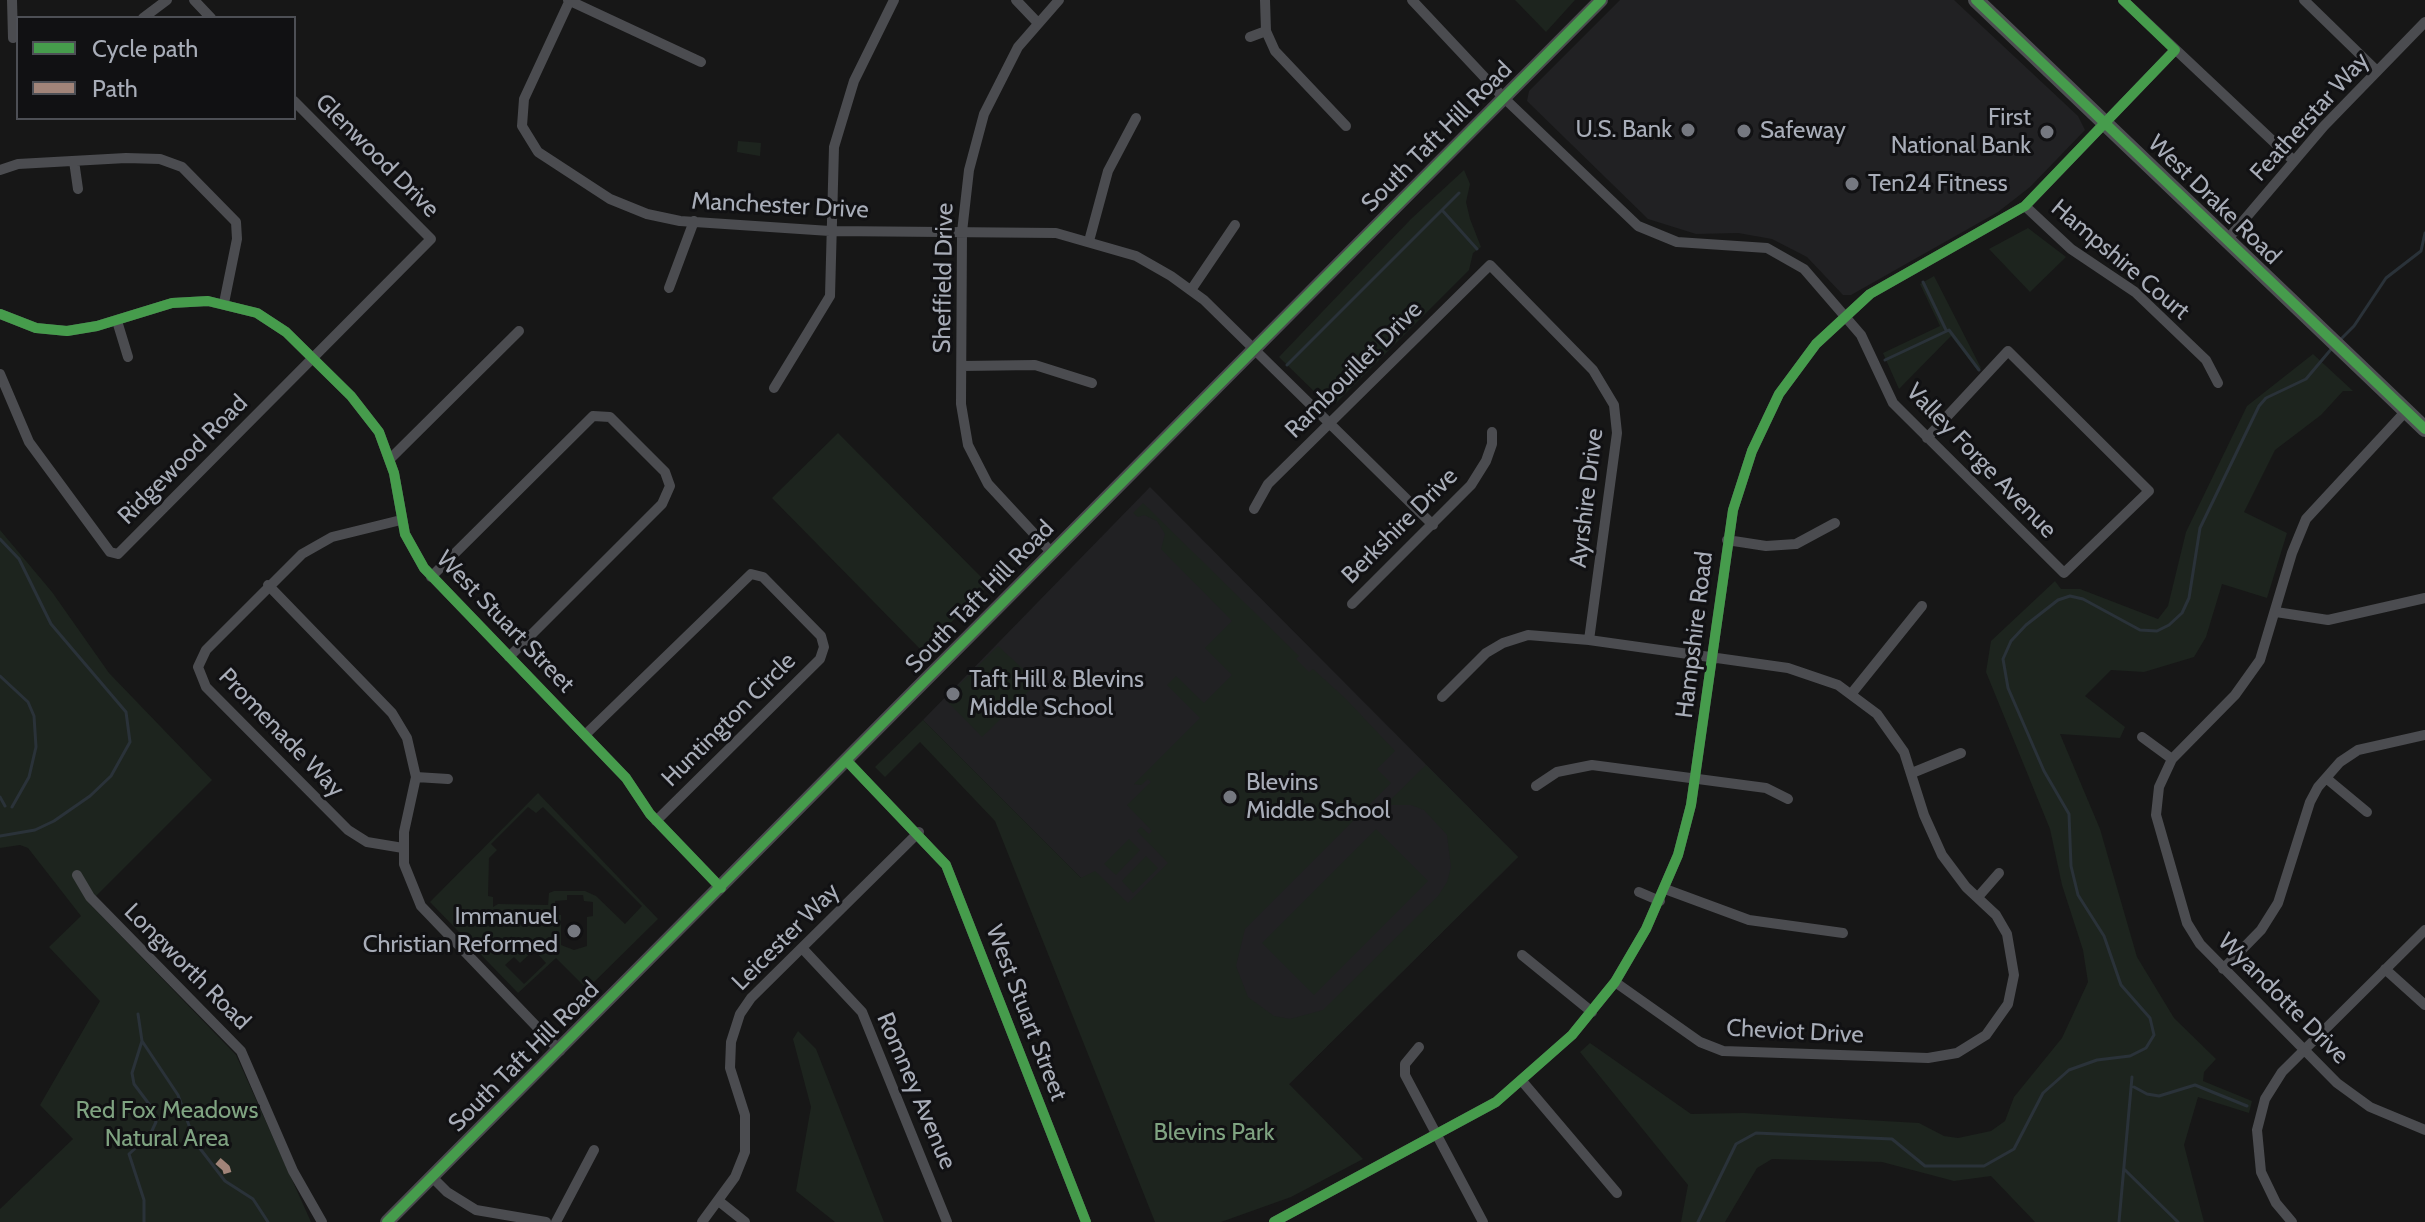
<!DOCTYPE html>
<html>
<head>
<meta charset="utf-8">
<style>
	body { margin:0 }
	#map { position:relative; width:2425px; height:1222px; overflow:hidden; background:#171717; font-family:Cabin,sans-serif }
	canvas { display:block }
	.legend { position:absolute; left:16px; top:16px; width:280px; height:104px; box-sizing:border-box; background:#111113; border:2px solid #4d4f55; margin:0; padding:10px 14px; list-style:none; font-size:24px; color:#a8adb8 }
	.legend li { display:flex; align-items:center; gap:16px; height:40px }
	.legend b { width:40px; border:2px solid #4d4f55 }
</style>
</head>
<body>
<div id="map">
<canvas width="2425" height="1222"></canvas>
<ul class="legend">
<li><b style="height:10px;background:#469c4c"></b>Cycle path</li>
<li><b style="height:10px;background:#a18479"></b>Path</li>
</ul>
</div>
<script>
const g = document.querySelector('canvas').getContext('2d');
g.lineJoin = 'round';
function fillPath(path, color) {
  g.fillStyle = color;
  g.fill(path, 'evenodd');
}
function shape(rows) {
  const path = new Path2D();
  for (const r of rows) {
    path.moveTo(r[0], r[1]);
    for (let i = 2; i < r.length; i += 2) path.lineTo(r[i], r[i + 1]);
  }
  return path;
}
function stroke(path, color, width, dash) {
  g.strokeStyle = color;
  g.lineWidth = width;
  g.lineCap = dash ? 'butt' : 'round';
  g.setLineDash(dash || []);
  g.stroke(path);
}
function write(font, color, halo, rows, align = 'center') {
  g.font = font + ' Cabin,sans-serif';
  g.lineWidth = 6;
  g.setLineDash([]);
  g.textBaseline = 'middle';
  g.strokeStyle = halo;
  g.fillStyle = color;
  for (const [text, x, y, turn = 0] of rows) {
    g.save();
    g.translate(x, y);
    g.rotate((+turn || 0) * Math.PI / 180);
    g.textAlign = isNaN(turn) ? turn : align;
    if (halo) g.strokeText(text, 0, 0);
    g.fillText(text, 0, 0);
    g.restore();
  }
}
fillPath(shape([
	[1620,0,1954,0,2078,116,2085,130,2030,187,1998,212,1851,295,1843,295,1807,257,1772,239,1738,233,1696,234,1648,219,1527,101,1529,91],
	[1150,487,1518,857,1288,1085,923,720]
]), '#212123');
fillPath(shape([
	[1515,0,1575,0,1546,32],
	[738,141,761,143,760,156,737,152],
	[1464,170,1470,184,1466,202,1470,219,1481,247,1473,253,1469,270,1336,403,1327,404,1279,357,1411,219],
	[2028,228,2066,257,2030,292,1989,249],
	[1934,276,1981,368,1978,371,1951,336,1899,389,1883,353,1940,326,1920,284],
	[2313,354,2353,391,2343,391,2321,415,2275,450,2244,512,2287,533,2267,598,2222,584,2206,637,2194,657,2144,672,2111,670,2085,696,2125,727,2120,738,2060,734,2100,829,2137,957,2174,1018,2216,1059,2204,1072,2203,1081,2252,1101,2249,1113,2198,1097,2184,1145,2204,1222,2035,1222,1991,1176,1954,1181,1882,1162,1772,1159,1757,1168,1725,1222,1681,1222,1688,1185,1580,1052,1590,1043,1691,1114,1744,1113,1919,1123,1944,1136,1958,1138,1991,1131,2005,1121,2014,1097,2062,1038,2088,982,2083,950,2062,885,2050,829,1986,672,1991,641,2055,581,2061,589,2080,589,2158,619,2168,606,2186,532,2247,406],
	[838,433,989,585,922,651,772,498],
	[1143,503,1299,656,1296,659,1309,672,1313,669,1346,699,1395,751,1377,769,1391,783,1245,929,1236,966,1248,997,1274,1016,1290,1019,1323,1010,1438,896,1447,882,1451,867,1447,835,1424,810,1411,805,1385,805,1426,765,1518,857,1289,1084,1363,1159,1291,1197,1221,1222,1155,1222,995,821,920,742,885,777,875,767,923,720,1081,878,1095,871,1128,903,1168,863,1137,831,1141,827,1149,834,1152,831,1127,805,1151,782,1148,779,1141,785,1134,784,1200,718,1167,685,1176,676,1204,703,1232,675,1205,648,1232,621,1161,549,1165,534,1157,521,1144,515,1138,517,1133,513],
	[0,530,52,592,109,673,212,780,89,903,236,1055,311,1222,0,1222,0,1209,73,1139,40,1105,100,1001,49,947,81,916,28,848,20,845,0,848],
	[998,646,1033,678,1033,687,982,737,945,699],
	[538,793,658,919,587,989,556,958,518,993,430,902],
	[528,807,536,813,543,807,642,906,625,924,596,896,585,891,554,891,549,893,548,905,498,904,493,907,493,897,488,896,489,858,497,850,491,844],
	[567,895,583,895,584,901,593,902,593,916,587,917,587,946,574,950,561,945,561,915,555,915,555,901,567,900],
	[534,950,546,963,524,984,505,965,514,957,520,963],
	[1376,829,1428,881,1314,995,1262,943],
	[1129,839,1140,850,1116,875,1104,864],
	[1146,856,1158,868,1133,893,1122,881],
	[798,1031,816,1049,884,1222,835,1222,796,1191,811,1107,793,1039]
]), '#1d241e');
stroke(shape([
	[1459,193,1442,210,1477,249],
	[1923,282,1946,330],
	[2341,339,2354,326,2386,278,2421,251,2425,233],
	[1885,360,1949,330,1979,370],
	[1287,365,1442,210],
	[0,539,19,559,51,624,126,712,130,742,111,776,90,796,54,821,35,830,0,836],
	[0,676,28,702,34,716,36,747,29,777,12,807],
	[0,797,5,806],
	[138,1014,142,1041,178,1095,195,1142,225,1181,253,1199,268,1222],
	[142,1041,132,1073,134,1084,152,1108,156,1122,150,1135,129,1154,144,1200,144,1222],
	[2134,1087,2147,1094,2159,1096,2195,1085,2247,1106],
	[2124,1169,2178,1222],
	[1698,1222,1736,1144,1756,1133,1892,1139,1925,1166,1984,1166,2014,1149,2043,1093,2069,1070,2097,1060,2130,1056,2146,1048,2154,1035,2150,1018,2121,985,2104,936,2078,895,2071,866,2069,814,2044,771,2008,688,2003,659,2011,641,2026,625,2058,600,2070,596,2083,599,2140,630,2157,631,2169,625,2182,613,2189,598,2200,528,2259,406,2266,398,2306,379,2333,347],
	[2119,1222,2132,1077]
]), '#2a3239', 3);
stroke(shape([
	[12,0,13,38],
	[194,0,211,18],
	[568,0,701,62],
	[570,0,524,99,522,126,538,152,610,199,647,214,680,221,830,231,1056,233,1136,256,1171,276,1204,300,1433,525],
	[1016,0,1037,22],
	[1265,0,1266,31,1275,51,1346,126],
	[1412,0,1504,98,1638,226,1677,242,1767,248,1804,269,1861,335,1893,403,1903,413,2064,573,2149,491,2008,351,1927,438],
	[2123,0,2293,160],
	[2304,0,2377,71],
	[143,18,167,0],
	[1250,37,1266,31],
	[74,161,78,189],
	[0,170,18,164,126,158,160,159,182,167,236,222,237,239,224,303],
	[2025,206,2071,249,2135,292,2206,360,2218,383],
	[2227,240,2324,126,2425,22],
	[1089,241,1108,171,1136,118],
	[669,288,694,221],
	[1191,290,1235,225],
	[0,314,36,328,67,331,97,326,172,303,208,301,257,313,286,332,351,396,379,432,394,473,405,534,424,568,626,778,650,814,721,888],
	[117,321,128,357],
	[962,366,1035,365,1092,383],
	[0,374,29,442,110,552,118,554,431,239,294,101],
	[774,388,830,296,834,147,854,81,894,0],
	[2406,411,2306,519,2292,553,2260,660,2235,695,2172,759,2159,787,2156,815,2187,923,2200,944,2337,1083,2370,1107,2425,1130],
	[391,458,519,331],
	[1254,509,1268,484,1490,265,1593,370,1614,405,1617,433,1589,640],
	[401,520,332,537,302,554,206,650,198,667,206,687,348,830,367,842,403,848],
	[1727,540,1766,546,1796,544,1835,523],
	[1051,552,988,484,968,445,961,404,962,232,969,170,984,114,1018,47,1059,0],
	[431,577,593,416,610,417,665,472,670,486,662,504,509,657],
	[268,585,392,713,407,738,416,777,404,832,404,864,421,906,560,1051],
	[1352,604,1471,485,1486,461,1492,444,1492,432],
	[2276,612,2328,620,2425,598],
	[1852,693,1922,606],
	[1442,697,1486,653,1503,643,1528,635,1589,640,1788,668,1838,685,1877,714,1904,752,1924,815,1942,855,1966,887,1996,915,2007,934,2014,975,2008,1004,1986,1035,1957,1053,1928,1058,1723,1051,1700,1042,1615,982],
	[585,735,751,574,763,577,821,636,824,647,820,659,656,821],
	[2142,737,2172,759],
	[846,760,946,865,1086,1222],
	[1912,773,1961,753],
	[416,777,448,779],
	[2326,778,2367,812],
	[1536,786,1557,772,1592,765,1766,788,1788,799],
	[77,875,90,897,241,1051,293,1171,322,1222],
	[1665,889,1749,920,1843,933],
	[1639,892,1660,901],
	[1978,897,1999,873],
	[802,948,862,1012,947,1222],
	[1522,955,1592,1012],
	[2223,969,2261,930,2278,903,2310,802,2318,787,2340,762,2358,750,2425,735],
	[2385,969,2425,1005],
	[1419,1047,1405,1064,1405,1075,1483,1222],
	[1522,1081,1617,1193],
	[432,1177,447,1192,476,1210,546,1222],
	[720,1202,745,1222],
	[556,1222,594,1150],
	[702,1222,735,1177,745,1152,745,1115,730,1068,731,1042,740,1014,751,998,919,832],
	[1274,1222,1496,1102,1572,1035,1615,982,1646,929,1678,855,1691,805,1733,510,1752,451,1779,394,1816,344,1870,294,2025,206,2175,50],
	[2292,1222,2276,1203,2261,1172,2257,1130,2265,1099,2282,1072,2425,930]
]), '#4b4c50', 10);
stroke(shape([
	[387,1222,1601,0]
]), '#4a4a4e', 14);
stroke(shape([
	[1976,0,2425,429]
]), '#4d4f52', 16);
stroke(shape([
	[218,1161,226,1168,229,1178]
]), '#a18479', 8, [16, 8]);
stroke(shape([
	[1976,0,2425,429],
	[0,314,36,328,67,331,97,326,172,303,208,301,257,313,286,332,351,396,379,432,394,473,405,534,424,568,626,778,650,814,721,888],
	[846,760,946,865,1086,1222],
	[387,1222,1601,0],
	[1274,1222,1496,1102,1572,1035,1615,982,1646,929,1678,855,1691,805,1733,510,1752,451,1779,394,1816,344,1870,294,2025,206,2175,50,2123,0]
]), '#469c4c', 10);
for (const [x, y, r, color] of [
	[1688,130,8,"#757880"],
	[1744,131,8,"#757880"],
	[2047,132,8,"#757880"],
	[1852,184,8,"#757880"],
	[953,694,8,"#757880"],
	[1230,797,8,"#757880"],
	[574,931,8,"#757880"]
]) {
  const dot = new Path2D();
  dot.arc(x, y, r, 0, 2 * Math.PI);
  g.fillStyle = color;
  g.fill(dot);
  stroke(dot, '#111113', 3);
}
write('24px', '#a8adb8', '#111113', [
	["Featherstar Way",2310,117,-48],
	["South Taft Hill Road",1437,137,-45],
	["Glenwood Drive",377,156,45],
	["West Drake Road",2214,200,44],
	["Manchester Drive",780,206,3],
	["Hampshire Court",2120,260,40],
	["Sheffield Drive",944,278,-89],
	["Rambouillet Drive",1354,370,-45],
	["Ridgewood Road",183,460,-45],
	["Valley Forge Avenue",1981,461,46],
	["Ayrshire Drive",1587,498,-83],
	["Berkshire Drive",1400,526,-45],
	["South Taft Hill Road",980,597,-46],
	["West Stuart Street",505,622,46],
	["Hampshire Road",1695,635,-83],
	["Huntington Circle",729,720,-45],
	["Promenade Way",281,733,46],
	["Leicester Way",786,937,-45],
	["Longworth Road",187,967,45],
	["Wyandotte Drive",2283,999,45],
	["West Stuart Street",1026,1013,69],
	["Cheviot Drive",1795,1032,3],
	["South Taft Hill Road",524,1057,-45],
	["Romney Avenue",916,1091,67]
]);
write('24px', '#a8adb8', '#111113', [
	["First",2031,118,"right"],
	["National Bank",2031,146,"right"],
	["U.S. Bank",1672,130,"right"],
	["Safeway",1760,131],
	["Ten24 Fitness",1868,184],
	["Taft Hill & Blevins",969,680],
	["Middle School",969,708],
	["Blevins",1246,783],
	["Middle School",1246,811],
	["Immanuel",558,917,"right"],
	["Christian Reformed",558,945,"right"]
], 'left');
write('24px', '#7fa381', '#111113', [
	["Red Fox Meadows",167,1111],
	["Natural Area",167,1139],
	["Blevins Park",1214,1133]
]);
</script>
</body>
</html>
